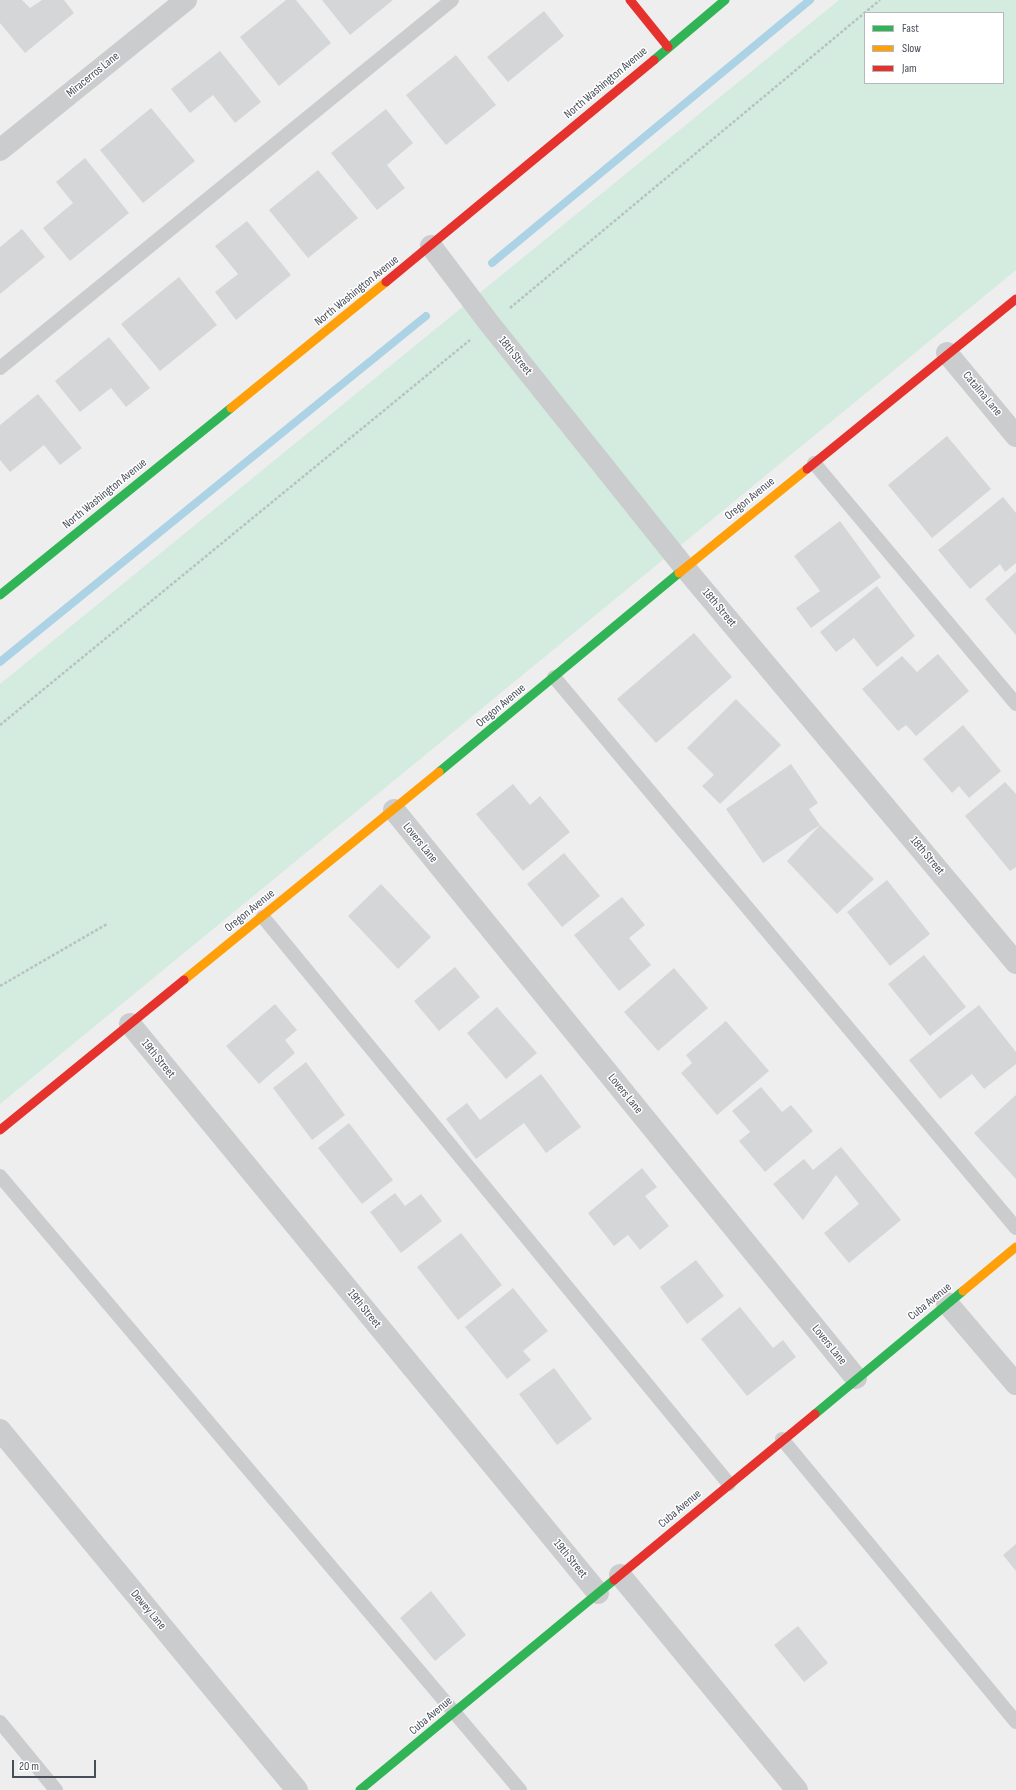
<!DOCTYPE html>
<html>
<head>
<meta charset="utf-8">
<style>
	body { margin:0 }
	#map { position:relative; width:1016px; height:1790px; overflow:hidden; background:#eee; font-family:"Sofia Sans Condensed",sans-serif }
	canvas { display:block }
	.legend { position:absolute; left:864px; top:12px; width:140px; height:72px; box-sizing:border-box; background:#fff; border:1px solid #b5b8bc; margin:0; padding:5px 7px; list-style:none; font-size:12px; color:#474e58 }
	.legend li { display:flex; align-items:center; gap:8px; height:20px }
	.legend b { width:20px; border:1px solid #b5b8bc }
	.scale { position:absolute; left:12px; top:1760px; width:84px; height:18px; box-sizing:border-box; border:2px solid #474e58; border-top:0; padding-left:5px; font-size:12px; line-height:14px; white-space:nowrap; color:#474e58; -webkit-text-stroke:3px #fff; paint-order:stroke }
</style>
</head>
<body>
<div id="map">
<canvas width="1016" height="1790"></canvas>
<ul class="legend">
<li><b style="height:5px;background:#30b455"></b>Fast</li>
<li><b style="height:5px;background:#ff9f0a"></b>Slow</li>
<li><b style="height:5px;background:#e5322d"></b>Jam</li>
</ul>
<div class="scale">20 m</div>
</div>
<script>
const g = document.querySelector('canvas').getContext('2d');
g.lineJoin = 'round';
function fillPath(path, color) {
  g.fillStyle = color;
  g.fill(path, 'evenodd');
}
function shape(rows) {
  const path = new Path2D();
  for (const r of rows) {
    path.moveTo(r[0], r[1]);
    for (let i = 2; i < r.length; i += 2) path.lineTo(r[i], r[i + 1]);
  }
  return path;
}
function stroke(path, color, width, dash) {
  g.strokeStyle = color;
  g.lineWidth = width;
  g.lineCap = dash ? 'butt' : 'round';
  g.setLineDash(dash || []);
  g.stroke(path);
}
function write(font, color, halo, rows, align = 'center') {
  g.font = font + ' "Sofia Sans Condensed",sans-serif';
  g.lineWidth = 3;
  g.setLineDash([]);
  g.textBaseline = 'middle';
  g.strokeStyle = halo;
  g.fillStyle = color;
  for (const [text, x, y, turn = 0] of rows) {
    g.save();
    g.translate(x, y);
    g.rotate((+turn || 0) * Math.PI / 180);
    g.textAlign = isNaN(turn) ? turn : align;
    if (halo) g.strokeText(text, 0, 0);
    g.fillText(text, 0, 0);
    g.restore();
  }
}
fillPath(shape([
	[839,0,1016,0,1016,270,0,1104,0,684],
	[865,13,1003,13,1003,83,865,83]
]), '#d4ebe0');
stroke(shape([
	[492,263,810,0],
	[0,662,426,316]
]), '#acd2e5', 8);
fillPath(shape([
	[0,0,22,0,30,8,42,0,64,0,74,13,25,53,0,23],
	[286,0,296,0,331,43,279,86,240,37],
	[322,0,393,0,350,35],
	[544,11,564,36,508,82,487,57],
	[220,51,261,102,235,123,213,95,190,113,171,89],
	[456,55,496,105,446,145,406,95],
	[151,108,195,161,143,203,100,150],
	[386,109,413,143,387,165,405,188,377,210,331,153],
	[85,158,129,213,70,261,43,228,73,203,56,182],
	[318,170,358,218,308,258,269,210],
	[247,221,291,275,236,320,215,292,238,274,215,246],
	[22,229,45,257,0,294,0,247],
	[179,277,217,325,160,371,121,324],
	[109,337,150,388,126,407,111,388,80,412,55,381],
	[38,394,82,448,60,465,44,445,10,472,0,460,0,425],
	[947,436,991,489,932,538,888,485],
	[1003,497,1016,513,1016,563,1005,572,1000,564,970,589,938,550],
	[840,521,881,577,811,628,796,608,820,591,794,556],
	[1016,572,1016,635,985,599],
	[877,586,915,636,877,667,854,638,836,652,820,632],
	[694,633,732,677,656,743,617,699],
	[938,654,969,691,916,736,906,725,898,731,862,689,902,656,917,672],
	[736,699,781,745,720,804,702,786,714,775,687,748],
	[963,725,1001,771,969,798,959,786,952,793,923,759],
	[791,764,818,803,809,809,820,825,763,863,726,809],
	[1005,782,1016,794,1016,867,1010,871,965,816],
	[513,784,530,805,540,796,570,832,523,871,476,814],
	[820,825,874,879,837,914,787,861],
	[564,853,600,896,562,927,527,884],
	[887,880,930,934,890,966,847,912],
	[381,884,431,937,398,969,348,916],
	[622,897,645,925,629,938,651,965,619,991,574,935],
	[924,955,966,1007,930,1036,888,984],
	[455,967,480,997,439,1031,414,1001],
	[674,968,708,1008,658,1051,624,1012],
	[275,1004,297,1030,285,1040,295,1053,259,1084,226,1046],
	[979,1005,1016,1052,1016,1064,984,1089,972,1074,940,1099,909,1060],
	[497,1007,537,1053,506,1079,467,1033],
	[726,1021,769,1071,717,1115,681,1073,692,1063,686,1055],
	[306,1062,345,1115,312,1140,273,1088],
	[541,1074,581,1127,546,1153,524,1123,476,1159,446,1119,467,1103,480,1120],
	[761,1087,782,1112,791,1105,813,1131,765,1172,739,1141,750,1132,732,1111],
	[1016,1095,1016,1179,974,1133],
	[349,1123,393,1180,362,1204,318,1148],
	[841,1147,901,1220,849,1263,824,1233,859,1204,836,1175,803,1220,773,1184,804,1159,813,1170],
	[642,1168,657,1187,645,1196,669,1226,640,1250,628,1235,614,1246,588,1213],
	[395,1193,405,1206,421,1194,442,1221,401,1253,370,1212],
	[461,1233,502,1285,458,1320,417,1267],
	[696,1260,724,1296,687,1324,660,1287],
	[513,1288,548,1331,523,1351,531,1360,507,1379,465,1327],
	[740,1307,773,1348,783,1340,796,1357,747,1396,701,1339],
	[554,1368,592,1419,557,1445,519,1394],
	[1016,1544,1016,1571,1003,1555],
	[431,1591,466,1635,435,1661,400,1618],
	[798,1626,828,1663,804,1682,774,1645]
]), '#d5d6d8');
stroke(shape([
	[510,308,880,0],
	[0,725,470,340],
	[0,986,107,924]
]), '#b8c2c0', 2.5, [3, 2]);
stroke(shape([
	[0,368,452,0],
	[814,463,1016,704],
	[554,677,1016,1228],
	[263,917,729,1484],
	[0,1176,520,1790],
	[782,1439,1016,1722],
	[0,1722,56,1790]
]), '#caccce', 14);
stroke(shape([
	[0,150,186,0],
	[431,246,489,323,685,568,1016,963],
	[947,353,1016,436],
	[394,810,856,1378],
	[130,1024,598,1593],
	[947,1303,1016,1384],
	[0,1430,297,1790],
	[620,1575,797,1790]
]), '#caccce', 22);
stroke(shape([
	[654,60,725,0],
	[0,595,231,408],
	[439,772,679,573],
	[815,1414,963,1291],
	[360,1790,614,1580]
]), '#30b455', 9);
stroke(shape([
	[231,408,386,282],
	[679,573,807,469],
	[184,980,439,772],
	[963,1291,1016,1247]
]), '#ff9f0a', 9);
stroke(shape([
	[630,0,668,47],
	[386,282,654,60],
	[807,469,1016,299],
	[0,1130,184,980],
	[614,1580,815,1414]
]), '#e5322d', 9);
write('12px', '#474e58', '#fff', [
	["Miracerros Lane",93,75,-39],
	["North Washington Avenue",606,83,-40],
	["North Washington Avenue",357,291,-39],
	["18th Street",515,356,51],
	["Catalina Lane",982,394,50],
	["North Washington Avenue",105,494,-39],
	["Oregon Avenue",750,499,-39],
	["18th Street",719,608,50],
	["Oregon Avenue",501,706,-40],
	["Lovers Lane",420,843,51],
	["18th Street",927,856,50],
	["Oregon Avenue",250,911,-39],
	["19th Street",158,1059,51],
	["Lovers Lane",625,1094,51],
	["Cuba Avenue",930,1302,-39],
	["19th Street",364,1309,51],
	["Lovers Lane",829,1345,51],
	["Cuba Avenue",680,1509,-40],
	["19th Street",570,1559,51],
	["Dewey Lane",148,1610,50],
	["Cuba Avenue",431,1716,-40]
]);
</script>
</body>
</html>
